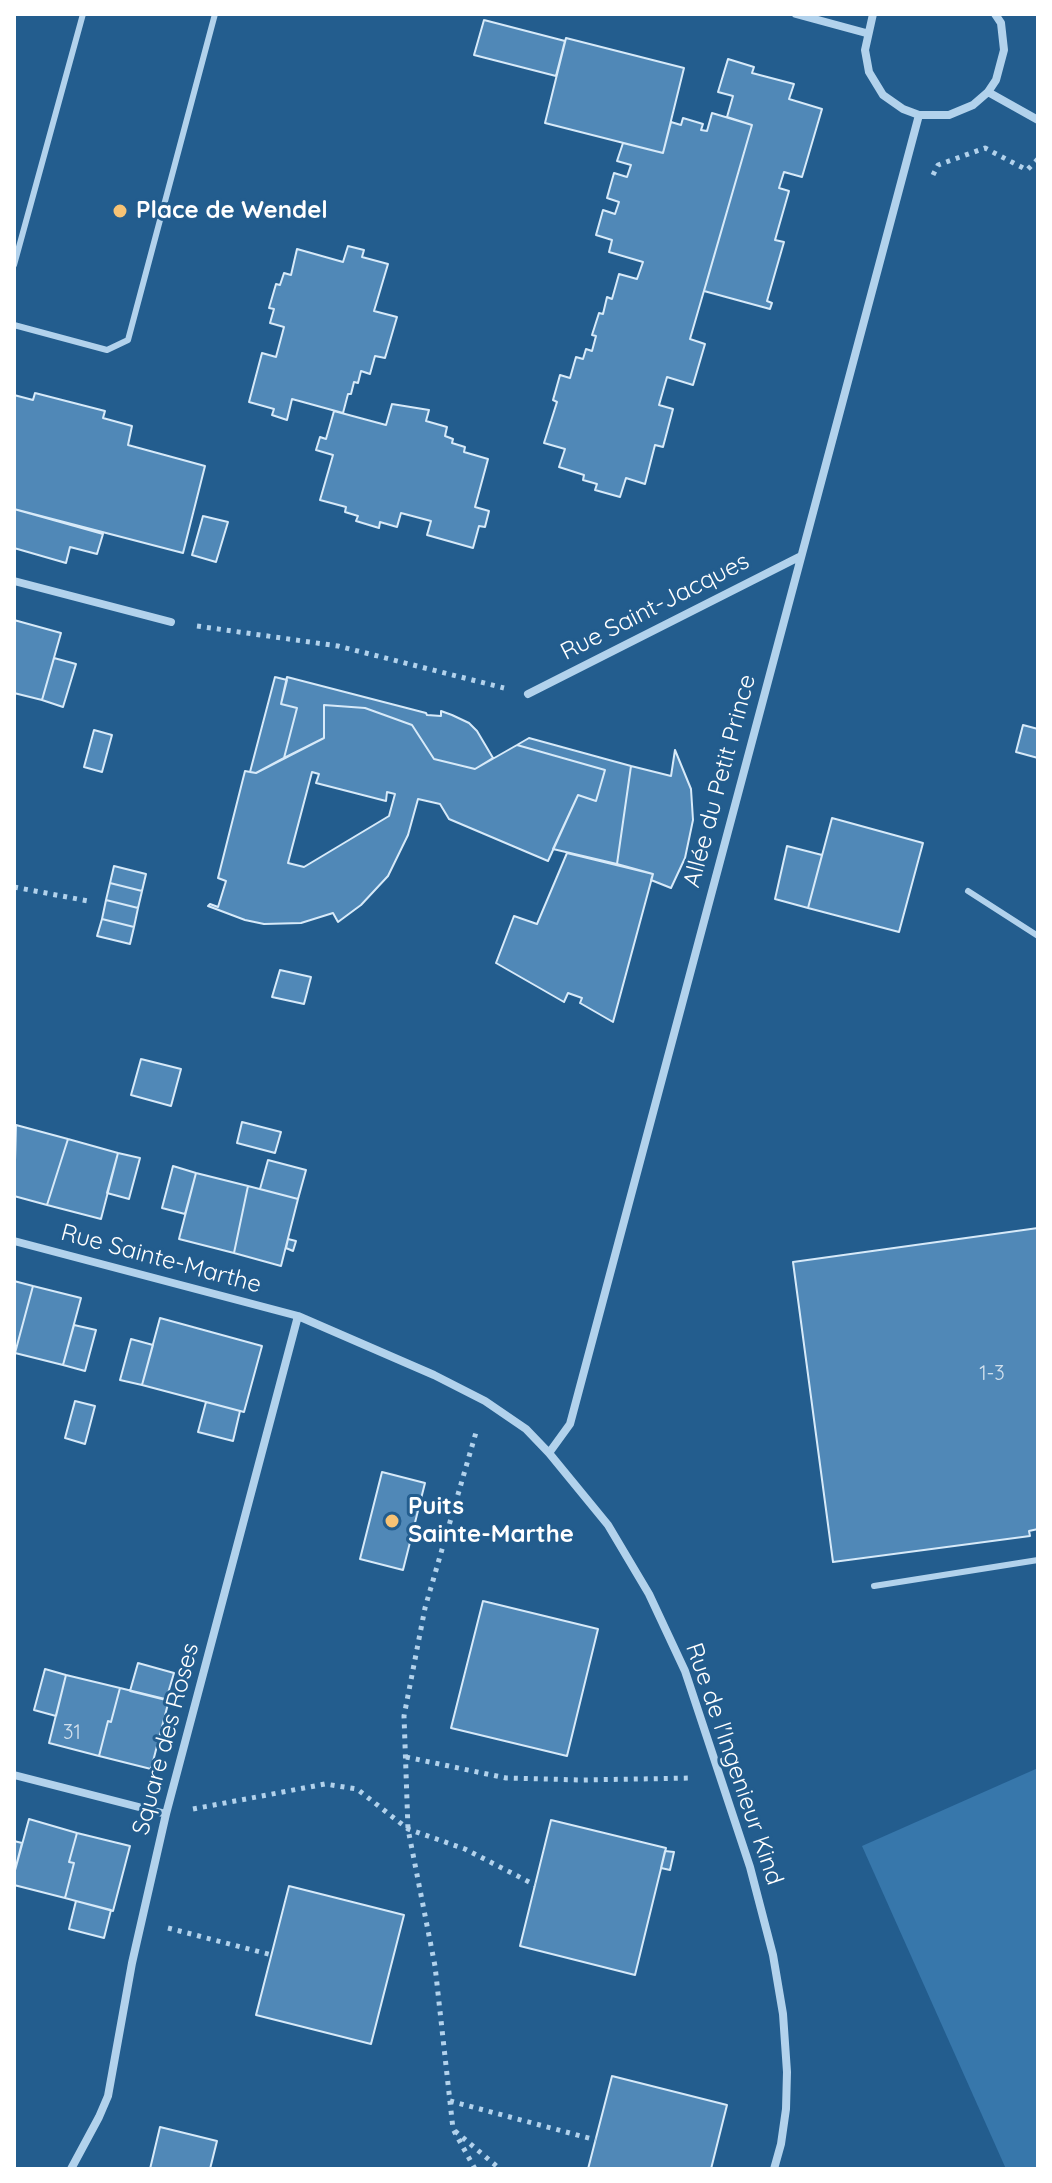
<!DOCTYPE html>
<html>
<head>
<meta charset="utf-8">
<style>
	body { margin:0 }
	#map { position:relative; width:1052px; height:2183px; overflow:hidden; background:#235d8e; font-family:Quicksand,sans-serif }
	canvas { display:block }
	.frame { position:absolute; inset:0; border:16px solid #fff; pointer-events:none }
</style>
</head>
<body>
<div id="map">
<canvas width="1052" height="2183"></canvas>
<div class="frame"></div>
</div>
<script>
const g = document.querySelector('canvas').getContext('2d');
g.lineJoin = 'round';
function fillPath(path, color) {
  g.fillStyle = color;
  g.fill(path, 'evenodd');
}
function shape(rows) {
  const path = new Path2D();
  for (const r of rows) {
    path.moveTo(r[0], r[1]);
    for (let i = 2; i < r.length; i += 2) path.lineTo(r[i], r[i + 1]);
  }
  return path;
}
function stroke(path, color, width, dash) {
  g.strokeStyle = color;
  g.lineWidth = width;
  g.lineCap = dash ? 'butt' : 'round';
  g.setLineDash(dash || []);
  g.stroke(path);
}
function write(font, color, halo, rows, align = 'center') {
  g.font = font + ' Quicksand,sans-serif';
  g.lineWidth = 6;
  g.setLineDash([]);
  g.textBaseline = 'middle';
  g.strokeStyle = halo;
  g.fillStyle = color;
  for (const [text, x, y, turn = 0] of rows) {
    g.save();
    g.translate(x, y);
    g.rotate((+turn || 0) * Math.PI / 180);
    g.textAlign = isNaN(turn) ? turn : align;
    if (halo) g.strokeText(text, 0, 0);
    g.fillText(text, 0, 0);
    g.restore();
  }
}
fillPath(shape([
	[1038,1768,1038,2169,1006,2169,862,1846]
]), '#3777ab');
const building = shape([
	[484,20,565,41,556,76,474,55,484,20],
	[566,38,684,68,663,153,545,123,566,38],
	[728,59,754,67,752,73,794,84,789,99,822,109,802,177,784,172,779,188,789,191,775,240,784,242,767,301,772,303,770,309,704,291,752,125,727,117,733,96,718,92,728,59],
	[712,113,752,125,690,339,705,344,693,385,667,377,659,405,673,409,663,447,655,445,645,484,626,478,620,497,595,490,597,484,583,480,584,475,559,467,565,449,544,443,557,402,553,400,560,375,570,378,576,357,583,359,586,349,592,351,596,336,592,335,599,313,603,314,607,297,612,299,619,274,637,279,643,262,609,252,612,240,596,235,603,210,615,214,619,202,607,198,614,173,627,177,631,165,617,161,623,143,663,153,671,122,681,125,683,118,703,124,701,130,707,131,712,113],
	[348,246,364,250,362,257,388,264,374,311,397,317,385,358,375,356,370,374,361,371,358,383,354,382,351,394,348,394,343,413,292,399,287,420,272,415,274,409,249,402,262,353,276,357,284,327,270,323,274,309,269,308,276,284,280,285,284,273,291,275,297,249,343,262,348,246],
	[35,393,105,411,103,418,132,426,128,445,205,466,183,553,14,509,14,395,33,400,35,393],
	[392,404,429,410,426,421,447,427,445,436,453,439,452,443,465,447,464,452,488,459,475,507,489,511,485,527,479,526,473,548,427,535,431,521,401,513,397,527,380,522,379,528,356,521,358,516,345,512,346,507,320,500,333,455,316,450,320,437,326,439,334,411,386,425,392,404],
	[14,509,103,534,97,554,70,547,66,563,14,548,14,509],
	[203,516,228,522,216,562,192,555,203,516],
	[14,620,61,633,42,700,14,693,14,620],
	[54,658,76,664,63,707,42,700,54,658],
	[275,677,287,680,281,704,297,708,284,758,256,773,250,772,275,677],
	[287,677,426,713,427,715,441,716,441,711,452,715,469,723,477,731,493,758,475,769,434,759,412,725,365,708,324,705,324,738,284,758,297,708,281,704,287,677],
	[324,705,365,708,412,725,434,759,475,769,517,745,605,770,596,801,578,795,548,861,449,819,440,804,418,799,408,835,388,876,361,905,338,922,333,913,301,923,264,924,245,920,208,906,210,904,218,907,226,881,218,878,245,771,256,773,324,738,324,705],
	[312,772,319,774,316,783,386,801,387,792,395,794,389,816,304,867,288,863,312,772],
	[1023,725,1038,729,1038,758,1016,752,1023,725],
	[94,730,112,735,102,772,84,767,94,730],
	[529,738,631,766,617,864,553,849,578,795,596,801,605,770,517,745,529,738],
	[675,750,691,789,693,820,685,858,671,888,651,880,653,874,617,864,631,766,671,776,675,750],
	[832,818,923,843,899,932,808,908,832,818],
	[787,846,822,855,808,908,775,899,787,846],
	[567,853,653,874,613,1022,580,1003,582,998,568,993,564,1002,496,963,514,916,537,924,567,853],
	[114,866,146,874,142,891,110,883,114,866],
	[110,883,142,891,138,908,106,900,110,883],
	[106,900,138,908,134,927,102,919,106,900],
	[102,919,134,927,130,944,97,936,102,919],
	[280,970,311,977,304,1004,272,997,280,970],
	[141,1059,181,1069,171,1106,131,1095,141,1059],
	[242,1122,281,1132,275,1153,237,1143,242,1122],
	[16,1125,68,1139,47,1205,14,1196,16,1125],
	[68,1139,118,1153,101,1219,47,1205,68,1139],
	[118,1153,140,1158,129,1199,107,1193,118,1153],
	[268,1160,306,1170,298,1199,260,1189,268,1160],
	[173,1166,196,1173,185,1214,162,1208,173,1166],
	[196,1173,248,1186,234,1253,179,1239,196,1173],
	[248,1186,298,1199,281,1266,234,1253,248,1186],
	[1038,1228,1038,1529,1029,1531,1030,1536,833,1562,793,1262,1038,1228],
	[288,1239,296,1241,293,1251,286,1248,288,1239],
	[14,1281,33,1286,15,1353,14,1353,14,1281],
	[33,1286,81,1298,63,1365,15,1353,33,1286],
	[160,1318,262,1346,244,1412,142,1385,160,1318],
	[74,1325,96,1330,85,1371,63,1365,74,1325],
	[131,1339,153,1345,142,1385,120,1380,131,1339],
	[75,1401,95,1406,85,1444,65,1438,75,1401],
	[206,1402,240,1411,233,1441,198,1432,206,1402],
	[382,1472,425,1483,403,1570,360,1559,382,1472],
	[483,1601,598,1629,567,1756,451,1728,483,1601],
	[138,1663,174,1673,166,1700,130,1691,138,1663],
	[45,1669,66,1675,56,1716,34,1710,45,1669],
	[66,1675,120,1688,111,1722,108,1721,99,1756,49,1743,66,1675],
	[120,1688,169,1700,151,1769,99,1756,108,1721,111,1722,120,1688],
	[29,1819,77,1833,69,1862,74,1863,65,1898,14,1885,14,1874,29,1819],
	[551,1820,666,1848,635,1975,520,1946,551,1820],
	[77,1833,130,1846,113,1911,65,1898,74,1863,69,1862,77,1833],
	[14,1841,22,1843,14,1874,14,1841],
	[665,1851,674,1852,670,1870,661,1868,665,1851],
	[289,1886,404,1915,371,2044,256,2015,289,1886],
	[76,1901,111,1910,104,1938,69,1929,76,1901],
	[612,2076,727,2105,711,2169,588,2169,612,2076],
	[160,2127,217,2141,210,2169,150,2169,160,2127]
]);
fillPath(building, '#5088b7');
stroke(building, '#d7eaf9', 2);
stroke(shape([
	[933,175,938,165,985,148,1027,170,1038,159],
	[197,626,338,646,504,688],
	[14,887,88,901],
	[406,1757,506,1778,582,1780,693,1778],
	[193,1809,325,1784,357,1789,408,1829,465,1849,535,1885],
	[168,1928,272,1955],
	[450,2101,596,2140],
	[455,2131,500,2169],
	[475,2169,453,2129,435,1966,408,1829,404,1716,425,1608,477,1429]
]), '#b2d2ec', 5, [4, 6]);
stroke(shape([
	[14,265,83,14],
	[14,325,107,350,128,340,215,14],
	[968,891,1038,936],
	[874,1586,1038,1560]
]), '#b2d2ec', 6);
stroke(shape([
	[796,14,866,33],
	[873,14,865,50,869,72,883,95,903,109,919,115,949,115,973,105,988,92,996,80,1004,50,1001,23,995,14],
	[988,92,1038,120],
	[14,581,171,622],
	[528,694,801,556],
	[14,1241,298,1316,434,1375,485,1401,526,1429,549,1453,608,1525,649,1594,685,1671,750,1867,773,1955,783,2014,787,2072,786,2109,781,2144,774,2169],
	[549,1453,570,1424,919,115],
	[14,1775,166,1814],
	[71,2169,99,2117,108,2096,132,1963,166,1814,298,1316]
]), '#b2d2ec', 8);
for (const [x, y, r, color] of [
	[120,211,8,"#f7c375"],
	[392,1521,8,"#f7c375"]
]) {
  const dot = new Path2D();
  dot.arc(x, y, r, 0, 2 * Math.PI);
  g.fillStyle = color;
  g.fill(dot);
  stroke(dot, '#235d8e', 3);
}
write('20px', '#d3e1ed', null, [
	["1-3",992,1374],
	["31",72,1733]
]);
write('bold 24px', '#fff', '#235d8e', [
	["Place de Wendel",136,211],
	["Puits",408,1507],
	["Sainte-Marthe",408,1535]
], 'left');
write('24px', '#fff', '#235d8e', [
	["Rue Saint-Jacques",655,607,-27],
	["Allée du Petit Prince",720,781,-75],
	["Rue Sainte-Marthe",161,1259,15],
	["Square des Roses",166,1739,-75],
	["Rue de l'Ingenieur Kind",734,1764,71]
]);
</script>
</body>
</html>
